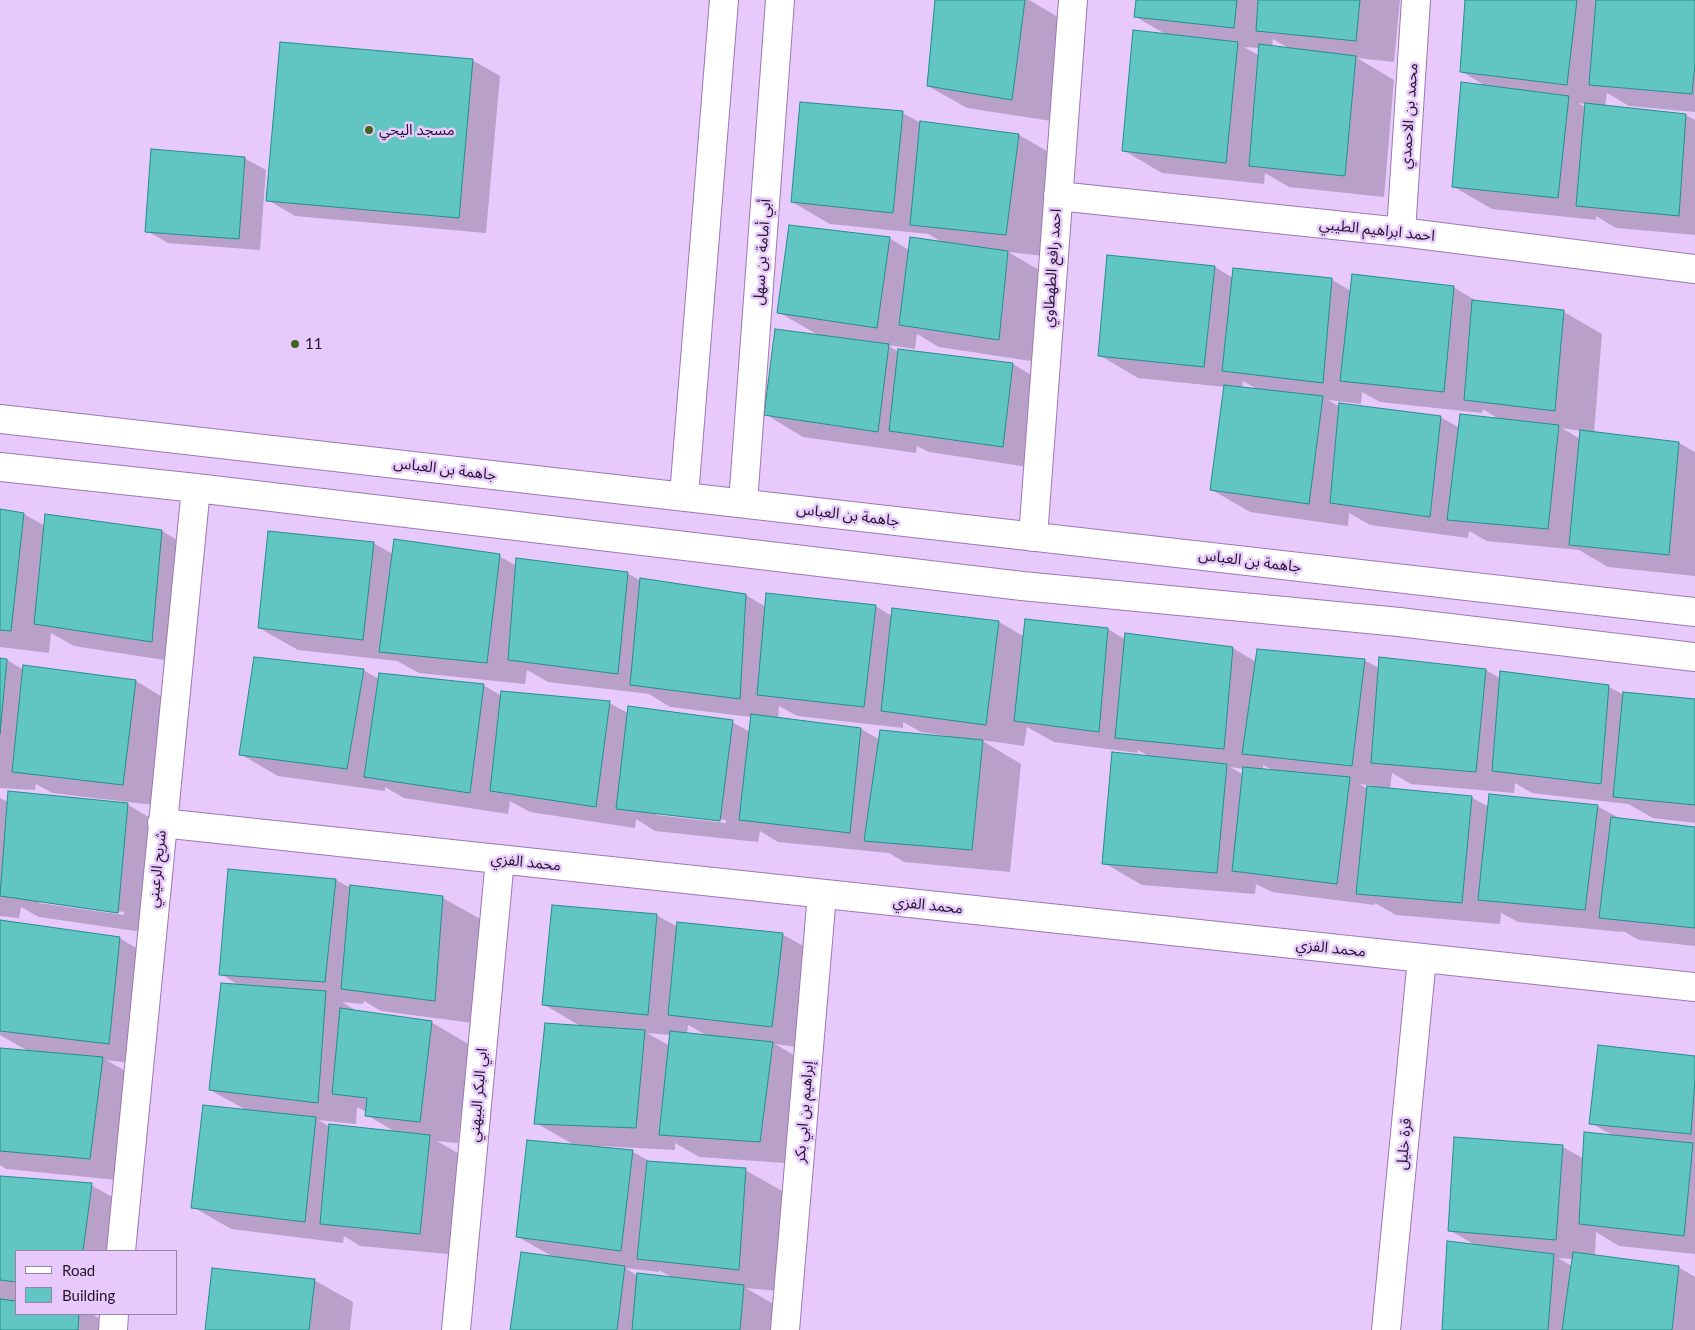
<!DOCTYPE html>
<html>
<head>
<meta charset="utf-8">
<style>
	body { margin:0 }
	#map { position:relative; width:1695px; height:1330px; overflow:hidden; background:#e8c9fb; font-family:Lato,sans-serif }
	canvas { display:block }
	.legend { position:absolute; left:15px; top:1250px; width:162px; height:65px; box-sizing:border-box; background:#e8c9fb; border:1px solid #9981a8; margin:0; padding:6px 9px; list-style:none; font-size:15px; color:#22142b }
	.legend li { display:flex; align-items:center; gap:10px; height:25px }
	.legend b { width:25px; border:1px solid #9981a8 }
</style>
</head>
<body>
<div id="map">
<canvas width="1695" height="1330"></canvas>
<ul class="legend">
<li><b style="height:6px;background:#fff"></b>Road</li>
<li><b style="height:14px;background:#61c5c1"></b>Building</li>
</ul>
</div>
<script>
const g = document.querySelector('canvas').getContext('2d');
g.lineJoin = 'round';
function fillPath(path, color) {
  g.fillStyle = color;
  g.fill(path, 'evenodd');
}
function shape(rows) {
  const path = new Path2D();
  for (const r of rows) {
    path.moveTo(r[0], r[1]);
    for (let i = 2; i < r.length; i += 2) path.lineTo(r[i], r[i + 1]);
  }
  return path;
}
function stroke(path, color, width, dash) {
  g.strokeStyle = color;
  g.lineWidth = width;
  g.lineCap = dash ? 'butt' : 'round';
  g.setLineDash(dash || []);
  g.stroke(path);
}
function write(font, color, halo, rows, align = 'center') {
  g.font = font + ' Lato,"Noto Sans Arabic",sans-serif';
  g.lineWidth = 5;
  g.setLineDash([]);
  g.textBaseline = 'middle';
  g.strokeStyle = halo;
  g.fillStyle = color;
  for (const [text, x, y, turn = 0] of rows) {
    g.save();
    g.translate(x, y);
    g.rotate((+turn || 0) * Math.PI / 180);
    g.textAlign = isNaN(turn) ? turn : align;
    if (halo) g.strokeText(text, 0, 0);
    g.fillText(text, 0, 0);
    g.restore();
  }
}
fillPath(shape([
	[936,0,1029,0,1063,20,1051,121,967,108,928,86],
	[1137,0,1400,0,1394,62,1357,58,1394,80,1384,197,1289,187,1265,173,1264,184,1162,173,1123,150,1167,35,1136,17],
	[1273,39,1290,49,1272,47],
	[1244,47,1260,48,1260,56],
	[1466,0,1695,0,1695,112,1629,106,1607,93,1605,106,1685,115,1695,120,1695,235,1616,228,1596,216,1596,220,1492,209,1454,187,1487,87,1461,71],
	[1578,103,1586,104,1586,107],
	[472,60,500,76,486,233,295,216,268,200],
	[801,103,903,113,921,123,1019,135,1057,157,1044,256,1008,252,1046,274,1037,362,939,347,917,334,915,349,887,345,899,352,899,350,1013,364,1051,387,1041,469,929,452,917,446,916,453,803,437,765,414,820,336,778,312,889,238,909,250,944,243,928,234,830,224,792,202],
	[244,158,266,170,260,250,168,243,147,231],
	[1215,267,1233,278,1331,279,1351,291,1453,287,1480,303,1564,312,1602,334,1594,433,1679,443,1695,452,1695,576,1608,567,1579,550,1487,541,1469,531,1468,538,1370,525,1349,513,1348,526,1250,512,1212,490,1225,387,1138,378,1099,355],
	[1243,381,1259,390,1242,388],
	[1362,392,1380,402,1482,413,1483,409,1500,420,1460,428,1440,417,1340,407,1328,400,1361,404],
	[1562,428,1581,431,1580,439],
	[0,511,24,514,45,526,162,531,200,553,190,664,74,646,51,633,49,653,0,647],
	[373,543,393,554,499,556,517,566,627,573,641,581,746,595,766,607,875,606,892,616,999,622,1025,637,1108,629,1126,640,1127,635,1233,648,1256,662,1364,660,1379,668,1486,670,1501,679,1609,687,1624,695,1695,700,1695,823,1653,818,1628,804,1532,793,1515,783,1514,793,1411,784,1392,773,1390,790,1471,797,1489,807,1597,806,1621,819,1695,829,1695,946,1639,940,1623,931,1623,932,1518,922,1501,913,1500,924,1396,915,1375,903,1375,905,1272,892,1256,884,1255,894,1142,885,1104,863,1150,757,1138,750,1138,753,1054,742,1027,727,1024,746,981,740,1021,764,1010,872,904,862,889,853,778,842,760,831,758,842,655,831,636,819,635,828,530,812,510,801,508,814,404,798,385,787,385,791,278,776,240,754,363,670,379,679,483,685,502,696,609,703,628,713,732,722,750,732,751,717,670,707,649,694,548,682,527,670,525,684,419,673,397,661,298,650,259,628],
	[779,706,797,716,903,728,903,722,921,732,947,736,947,738,880,740,861,729,778,719],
	[1263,765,1275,771,1263,770],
	[1230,767,1244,769,1244,775],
	[1359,784,1375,786,1375,788,1368,789],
	[656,812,726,820,726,823,656,815],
	[0,660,7,660,24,670,136,681,174,704,162,806,52,793,36,784,35,790,0,788],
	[0,798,8,802,125,803,166,827,156,934,39,917,21,907,19,918,0,916],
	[39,900,124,912,124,915,39,903],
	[336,880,351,888,351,886,443,898,482,920,473,1023,381,1011,364,1001,363,1004,342,1002,360,1013,431,1022,470,1045,458,1143,437,1141,468,1159,458,1255,360,1246,344,1236,343,1243,231,1229,193,1207,248,1111,210,1090,240,986,221,974],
	[357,1107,367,1112,367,1115,397,1133,330,1127,318,1120,356,1124],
	[656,915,678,927,782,934,821,956,811,1049,775,1044,811,1065,798,1164,699,1157,675,1143,675,1150,600,1146,600,1149,633,1152,651,1162,745,1170,784,1192,777,1291,746,1288,782,1309,781,1330,511,1330,555,1258,518,1237,576,1146,536,1123,582,1027,543,1004],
	[688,1025,708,1036,687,1034],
	[647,1033,671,1035,670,1046],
	[625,1268,659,1272,659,1270,675,1279,638,1276],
	[0,925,119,938,158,960,147,1065,106,1060,141,1080,128,1181,6,1169,0,1165,0,1049,28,1051,0,1035],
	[1695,1057,1695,1254,1619,1246,1596,1232,1595,1256,1678,1267,1695,1277,1695,1330,1444,1330,1477,1246,1449,1230,1456,1138,1563,1147,1584,1159,1614,1136,1591,1123],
	[1558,1258,1573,1259,1572,1266],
	[0,1177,91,1185,130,1207,124,1251,16,1251,16,1314,92,1314,118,1330,0,1330],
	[314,1280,353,1302,350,1330,206,1330]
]), '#0003');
const building = shape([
	[935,0,1025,0,1012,100,927,86,935,0],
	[1136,0,1237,0,1234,28,1134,17,1136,0],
	[1258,0,1360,0,1356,41,1256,31,1258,0],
	[1465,0,1577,0,1567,85,1460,72,1465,0],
	[1596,0,1695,0,1695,65,1692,94,1589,85,1596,0],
	[1133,30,1238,42,1226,163,1122,151,1133,30],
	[280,42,473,59,459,218,266,201,280,42],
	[1259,44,1356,56,1345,176,1249,166,1259,44],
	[1461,82,1569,96,1558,198,1452,187,1461,82],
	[800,102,903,111,893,213,791,202,800,102],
	[1585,103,1686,114,1679,216,1576,206,1585,103],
	[920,121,1019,134,1006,235,910,225,920,121],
	[151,149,245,157,239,239,145,232,151,149],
	[789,225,890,237,877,328,777,313,789,225],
	[910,237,1008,251,999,340,899,325,910,237],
	[1107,255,1215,266,1204,367,1098,356,1107,255],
	[1233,268,1332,278,1323,383,1222,371,1233,268],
	[1352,274,1454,286,1444,392,1340,381,1352,274],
	[1472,300,1564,310,1555,411,1464,400,1472,300],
	[775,329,889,344,878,432,764,415,775,329],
	[898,349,1013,363,1003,447,889,431,898,349],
	[1224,385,1323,396,1309,504,1210,490,1224,385],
	[1339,403,1441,416,1430,517,1330,503,1339,403],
	[1460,414,1559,425,1548,529,1447,520,1460,414],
	[1580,430,1679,442,1669,555,1569,545,1580,430],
	[0,509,24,513,11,631,0,630,0,509],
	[45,514,162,530,152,642,34,624,45,514],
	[268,531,374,542,363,640,258,628,268,531],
	[394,539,500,554,487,663,379,652,394,539],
	[516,558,628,572,618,674,508,660,516,558],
	[640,578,746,594,740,699,630,685,640,578],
	[766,593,876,605,864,707,757,695,766,593],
	[892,608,999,621,986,725,881,711,892,608],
	[1025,619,1108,628,1099,732,1014,721,1025,619],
	[1125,633,1233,647,1224,749,1115,738,1125,633],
	[1257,649,1365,659,1352,766,1242,754,1257,649],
	[254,657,364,669,347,769,239,755,254,657],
	[1379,657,1486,669,1476,772,1371,763,1379,657],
	[0,658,7,659,0,734,0,658],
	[23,665,136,680,123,785,12,772,23,665],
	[1500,671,1609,685,1601,784,1492,771,1500,671],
	[379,673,484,684,470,793,364,777,379,673],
	[501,691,610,701,596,807,490,791,501,691],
	[1623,692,1695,699,1695,805,1613,797,1623,692],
	[628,706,733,720,720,821,616,809,628,706],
	[751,714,861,728,850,833,739,820,751,714],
	[880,730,983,740,972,850,864,841,880,730],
	[1112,752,1227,764,1217,873,1102,864,1112,752],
	[1243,767,1350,777,1337,884,1232,871,1243,767],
	[1367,786,1472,796,1462,903,1356,894,1367,786],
	[8,791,128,803,118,913,0,896,8,791],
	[1489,794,1598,805,1585,910,1478,900,1489,794],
	[1611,817,1695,827,1695,928,1599,918,1611,817],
	[228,869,336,879,325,982,219,975,228,869],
	[350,885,443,896,435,1001,341,989,350,885],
	[552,905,657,914,648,1015,542,1005,552,905],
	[0,920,120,937,109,1044,0,1031,0,920],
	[677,922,783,933,772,1027,668,1015,677,922],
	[221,983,326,991,318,1103,209,1090,221,983],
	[340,1008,432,1021,420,1122,365,1116,367,1098,332,1094,340,1008],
	[545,1023,645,1030,636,1128,534,1124,545,1023],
	[670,1031,773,1042,760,1142,659,1135,670,1031],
	[1598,1045,1695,1056,1695,1080,1691,1134,1589,1124,1598,1045],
	[0,1048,103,1057,90,1159,0,1151,0,1048],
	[203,1105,316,1117,305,1222,191,1208,203,1105],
	[329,1124,430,1135,420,1234,320,1224,329,1124],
	[1584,1132,1693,1143,1684,1236,1579,1224,1584,1132],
	[1454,1137,1563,1145,1556,1240,1448,1231,1454,1137],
	[527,1140,633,1150,621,1251,516,1237,527,1140],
	[647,1161,746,1168,739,1270,637,1259,647,1161],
	[0,1176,92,1183,83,1251,16,1251,16,1282,0,1280,0,1176],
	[1447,1241,1554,1254,1548,1330,1442,1330,1447,1241],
	[521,1252,625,1266,617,1330,510,1330,521,1252],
	[1573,1252,1679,1266,1672,1330,1562,1330,1573,1252],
	[212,1268,315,1279,309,1330,205,1330,212,1268],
	[637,1273,744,1285,740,1330,632,1330,637,1273],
	[0,1299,16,1301,16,1314,79,1314,78,1330,0,1330,0,1299]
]);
fillPath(building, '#61c5c1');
stroke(building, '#218f8c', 1);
const street = shape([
	[1058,196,1401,232,1695,269],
	[1401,232,1416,0],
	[0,419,1695,612],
	[0,467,196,488,1022,586,1399,622,1695,657],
	[684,496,724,0],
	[743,503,780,0],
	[1033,537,1073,0],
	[162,823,1695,987],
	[121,1251,196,488],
	[113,1330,114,1314],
	[456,1330,500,859],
	[785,1330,822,894],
	[1386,1330,1422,958]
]);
stroke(street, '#9c78b2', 30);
stroke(street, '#fff', 28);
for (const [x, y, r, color] of [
	[369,130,5,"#41651d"],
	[295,344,5,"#41651d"]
]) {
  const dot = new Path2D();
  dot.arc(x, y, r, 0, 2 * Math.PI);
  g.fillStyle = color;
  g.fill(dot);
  stroke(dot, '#e8c9fb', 2);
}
write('15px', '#22142b', '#e8c9fb', [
	["محمد بن الاحمدي",1409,116,-86],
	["احمد ابراهيم الطيبي",1377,230,6],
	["أبي أمامة بن سهل",762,252,-86],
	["احمد رافع الطهطاوي",1052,268,-86],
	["جاهمة بن العباس",445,469,7],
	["جاهمة بن العباس",848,515,7],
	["جاهمة بن العباس",1250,561,7],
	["محمد الفزي",526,862,6],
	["شريح الرعيني",157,869,-84],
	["محمد الفزي",928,905,6],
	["محمد الفزي",1331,948,6],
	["ابي البكر البيهني",478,1095,-85],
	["إبراهيم بن ابي بكر",804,1112,-85],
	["قرة خليل",1404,1144,-85]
]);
write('15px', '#22142b', '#e8c9fb', [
	["مسجد اليحي",379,130],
	["11",305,344]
], 'left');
</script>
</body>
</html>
